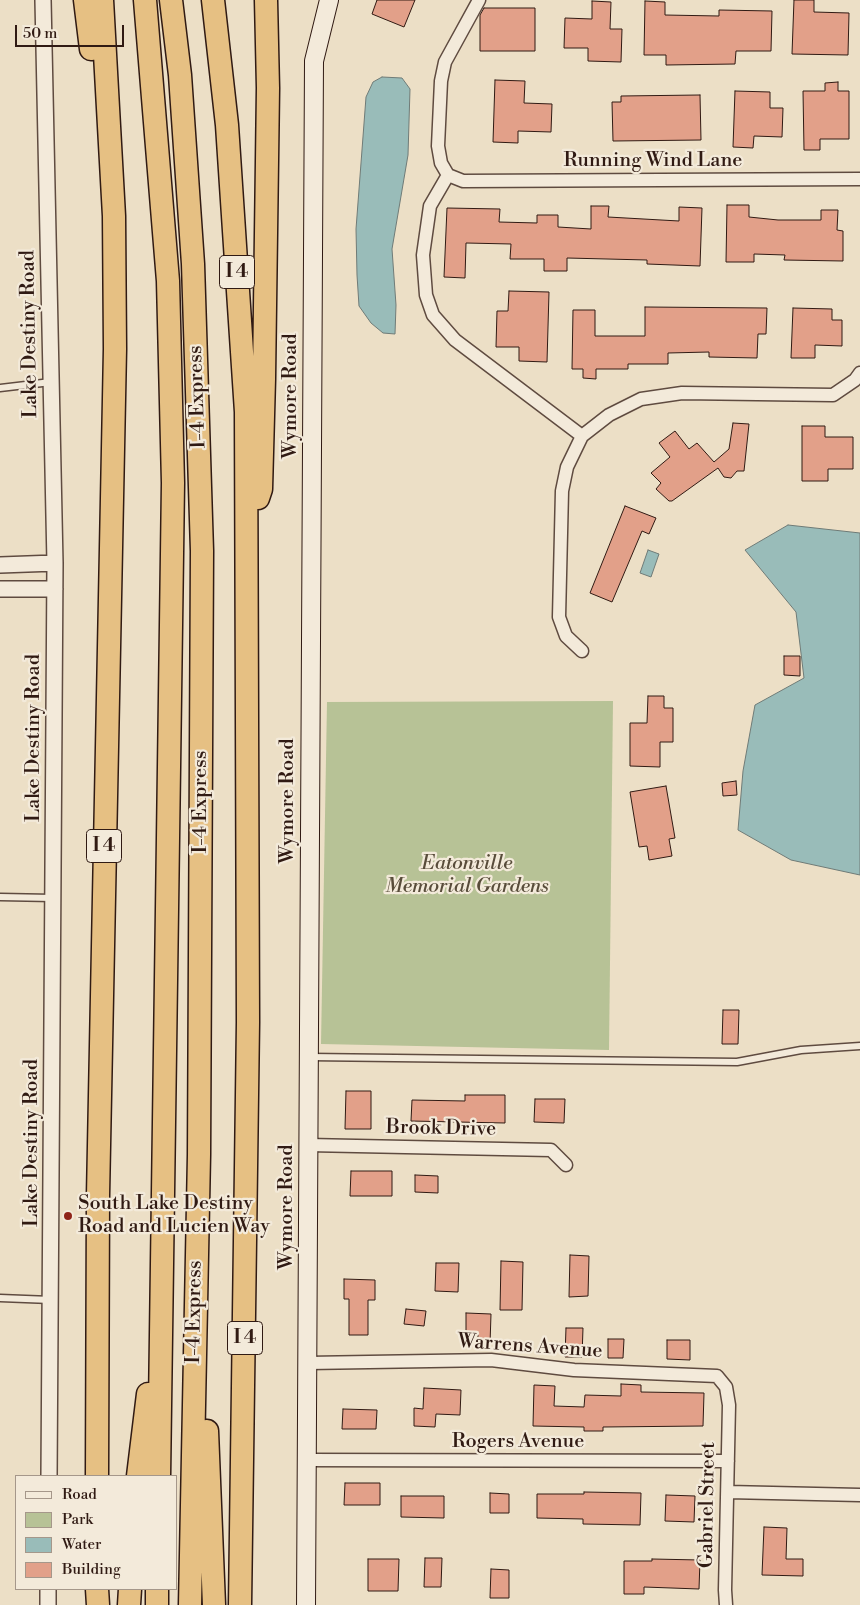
<!DOCTYPE html>
<html>
<head>
<meta charset="utf-8">
<style>
	body { margin:0 }
	#map { position:relative; width:860px; height:1605px; overflow:hidden; background:#ecdfc6; font-family:"Libre Bodoni",serif }
	canvas { display:block }
	.legend { position:absolute; left:15px; top:1475px; width:162px; height:115px; box-sizing:border-box; background:#f3eada; border:1px solid #a5978a; margin:0; padding:6px 9px; list-style:none; font-size:15px; color:#301a13 }
	.legend li { display:flex; align-items:center; gap:10px; height:25px }
	.legend b { width:25px; border:1px solid #a5978a }
	.scale { position:absolute; left:15px; top:25px; width:109px; height:22px; box-sizing:border-box; border:2px solid #301a13; border-top:0; padding-left:6px; font-size:15px; line-height:18px; white-space:nowrap; color:#301a13; -webkit-text-stroke:4px #f3eada; paint-order:stroke }
</style>
</head>
<body>
<div id="map">
<canvas width="860" height="1605"></canvas>
<ul class="legend">
<li><b style="height:6px;background:#f3eada"></b>Road</li>
<li><b style="height:14px;background:#b7c296"></b>Park</li>
<li><b style="height:14px;background:#99bcb9"></b>Water</li>
<li><b style="height:14px;background:#e2a089"></b>Building</li>
</ul>
<div class="scale">50 m</div>
</div>
<script>
const g = document.querySelector('canvas').getContext('2d');
g.lineJoin = 'round';
function fillPath(path, color) {
  g.fillStyle = color;
  g.fill(path, 'evenodd');
}
function shape(rows) {
  const path = new Path2D();
  for (const r of rows) {
    path.moveTo(r[0], r[1]);
    for (let i = 2; i < r.length; i += 2) path.lineTo(r[i], r[i + 1]);
  }
  return path;
}
function stroke(path, color, width, dash) {
  g.strokeStyle = color;
  g.lineWidth = width;
  g.lineCap = dash ? 'butt' : 'round';
  g.setLineDash(dash || []);
  g.stroke(path);
}
function write(font, color, halo, rows, align = 'center') {
  g.font = font + ' "Libre Bodoni",serif';
  g.lineWidth = 4.5;
  g.setLineDash([]);
  g.textBaseline = 'middle';
  g.strokeStyle = halo;
  g.fillStyle = color;
  for (const [text, x, y, turn = 0] of rows) {
    g.save();
    g.translate(x, y);
    g.rotate((+turn || 0) * Math.PI / 180);
    g.textAlign = isNaN(turn) ? turn : align;
    if (halo) g.strokeText(text, 0, 0);
    g.fillText(text, 0, 0);
    g.restore();
  }
}
fillPath(shape([
	[613,701,609,1050,321,1044,327,702]
]), '#b7c296');
const water = shape([
	[382,77,402,78,410,89,408,155,392,249,396,305,395,334,383,333,371,323,359,306,357,275,356,229,366,97,373,82,382,77],
	[788,525,860,533,860,875,791,860,738,830,743,771,755,705,804,678,796,612,745,550,788,525],
	[648,550,659,554,651,577,640,573,648,550]
]);
fillPath(water, '#99bcb9');
stroke(water, '#6f7b77', 1);
const building = shape([
	[377,0,415,0,404,27,372,14,377,0],
	[794,0,814,0,814,12,849,13,848,55,792,54,794,0],
	[592,1,611,2,610,29,622,29,621,62,588,61,588,48,564,48,565,18,592,19,592,1],
	[645,1,665,2,665,15,719,16,719,10,772,11,771,51,736,51,735,64,666,65,666,55,644,55,645,1],
	[484,8,535,8,535,51,480,51,480,15,484,8],
	[495,80,525,81,524,103,552,104,551,132,518,131,518,143,493,142,495,80],
	[838,82,838,91,849,91,849,139,820,139,820,150,804,150,803,91,825,91,825,83,838,82],
	[735,91,770,92,770,108,783,108,782,137,754,136,753,148,733,147,735,91],
	[700,95,701,140,613,141,612,102,621,102,621,96,700,95],
	[727,205,749,205,749,217,778,220,821,220,821,210,838,210,837,230,843,231,843,261,784,260,785,255,754,254,754,262,726,262,727,205],
	[591,206,609,206,608,217,679,221,679,207,702,208,700,266,647,264,647,260,567,258,567,271,544,271,544,259,510,259,511,244,466,243,465,278,444,277,447,208,500,209,499,222,537,223,537,215,558,215,558,227,591,229,591,206],
	[509,291,549,292,547,362,519,361,519,347,496,347,497,311,508,311,509,291],
	[645,307,767,308,766,334,758,334,757,358,709,357,709,352,668,353,668,364,628,364,628,369,596,369,596,379,583,378,583,369,572,369,573,310,595,310,595,336,645,336,645,307],
	[793,308,832,309,832,320,842,320,842,346,815,345,815,358,791,358,793,308],
	[733,423,749,424,744,471,737,471,731,478,724,477,718,468,672,501,669,501,656,489,661,483,651,473,670,457,659,443,675,431,689,449,697,443,714,462,729,449,733,423],
	[802,426,825,426,825,437,853,437,853,469,828,469,828,481,802,481,802,426],
	[625,506,656,518,649,534,642,531,612,602,590,593,625,506],
	[784,656,800,656,800,676,784,675,784,656],
	[648,696,664,696,664,708,673,708,673,742,660,742,660,767,630,766,630,723,647,723,648,696],
	[736,781,737,795,723,796,722,783,736,781],
	[666,786,675,838,669,839,672,856,649,860,647,846,639,847,630,792,666,786],
	[723,1010,739,1010,738,1044,722,1044,723,1010],
	[346,1091,371,1091,371,1129,345,1129,346,1091],
	[465,1095,505,1095,505,1123,411,1121,412,1100,465,1101,465,1095],
	[535,1099,565,1099,564,1123,534,1122,535,1099],
	[351,1171,392,1171,392,1196,350,1196,351,1171],
	[415,1175,438,1176,438,1193,415,1192,415,1175],
	[570,1255,589,1256,588,1296,569,1297,570,1255],
	[501,1261,523,1262,522,1310,500,1310,501,1261],
	[436,1263,459,1263,458,1292,435,1291,436,1263],
	[344,1279,375,1280,375,1300,368,1300,368,1335,349,1335,349,1299,344,1299,344,1279],
	[406,1309,426,1311,424,1326,404,1324,406,1309],
	[466,1313,491,1314,490,1344,478,1344,478,1333,466,1333,466,1313],
	[566,1328,583,1328,582,1357,565,1357,566,1328],
	[608,1339,624,1339,623,1358,608,1358,608,1339],
	[667,1340,690,1340,690,1360,667,1359,667,1340],
	[621,1384,641,1385,641,1392,704,1393,703,1426,603,1427,603,1431,584,1431,584,1427,533,1426,534,1385,555,1386,554,1406,584,1407,585,1395,621,1396,621,1384],
	[424,1388,461,1390,460,1415,436,1414,435,1427,414,1426,414,1408,423,1409,424,1388],
	[343,1409,377,1410,376,1429,342,1429,343,1409],
	[345,1483,380,1483,380,1505,344,1505,345,1483],
	[584,1492,641,1493,640,1525,583,1524,583,1519,537,1518,537,1494,584,1494,584,1492],
	[490,1493,509,1494,509,1513,490,1513,490,1493],
	[666,1495,695,1496,694,1522,665,1521,666,1495],
	[401,1496,444,1496,444,1518,401,1517,401,1496],
	[764,1527,787,1528,786,1559,803,1559,803,1576,762,1575,764,1527],
	[425,1558,442,1558,441,1587,424,1587,425,1558],
	[368,1559,399,1559,398,1591,368,1591,368,1559],
	[652,1559,700,1560,699,1589,644,1587,644,1594,624,1594,624,1561,652,1561,652,1559],
	[491,1569,509,1570,509,1598,490,1598,491,1569]
]);
fillPath(building, '#e2a089');
stroke(building, '#301a13', 1);
const service = shape([
	[0,388,51,382],
	[0,897,53,898],
	[309,1057,737,1062,801,1050,860,1046],
	[0,1298,51,1300]
]);
const minor = shape([
	[448,175,463,181,860,179],
	[448,175,430,206,423,255,426,295,433,315,455,340,582,436],
	[448,175,441,163,438,146,441,81,445,62,479,0],
	[582,651,566,636,559,617,562,491,567,467,582,436,609,415,641,399,682,393,833,395,855,380,860,373],
	[308,1145,551,1150,566,1165],
	[308,1363,491,1360,574,1370,717,1376,726,1387,729,1405,725,1590,726,1605],
	[307,1460,728,1461],
	[728,1492,860,1495]
]);
const tertiary = shape([
	[43,0,55,563,49,1476],
	[0,565,55,563],
	[0,589,55,589],
	[48,1605,48,1589]
]);
const secondary = shape([
	[306,1605,314,61,329,0]
]);
const motorway = shape([
	[85,0,91,49],
	[145,0,168,281,173,483,159,1476],
	[171,0,180,75,193,264,202,551,199,1155,190,1605],
	[213,0,227,125,246,412,248,1022,240,1605],
	[258,498,261,489,264,379,268,88,266,0],
	[207,1431,214,1605],
	[97,1476,98,1195,115,349,114,216,102,0],
	[138,1476,148,1394],
	[97,1589,98,1605],
	[129,1605,130,1589],
	[157,1605,157,1589]
]);
stroke(service, '#5f4b40', 9);
stroke(minor, '#5f4b40', 15);
stroke(tertiary, '#5f4b40', 18);
stroke(secondary, '#301a13', 20);
stroke(motorway, '#301a13', 25);
stroke(service, '#f3eada', 6);
stroke(minor, '#f3eada', 12);
stroke(tertiary, '#f3eada', 15);
stroke(secondary, '#f3eada', 18);
stroke(motorway, '#e6c083', 22);
for (const [x, y, r, color] of [
	[68,1216,5,"#8f2418"]
]) {
  const dot = new Path2D();
  dot.arc(x, y, r, 0, 2 * Math.PI);
  g.fillStyle = color;
  g.fill(dot);
  stroke(dot, '#f3eada', 2);
}
for (const [x, y, w] of [
	[237,272,35],
	[104,846,35],
	[245,1338,35]
]) {
  const box = new Path2D();
  box.roundRect(x - w / 2, y - 16.5, w, 33, 4);
  g.fillStyle = '#f3eada';
  g.fill(box);
  stroke(box, '#301a13', 1);
}
write('bold 19px', '#301a13', null, [
	["I 4",237,272],
	["I 4",104,846],
	["I 4",245,1338]
]);
write('20px', '#301a13', '#f3eada', [
	["Running Wind Lane",653,161],
	["Lake Destiny Road",30,334,-91],
	["Wymore Road",291,396,-90],
	["I-4 Express",198,397,-92],
	["Lake Destiny Road",34,738,-90],
	["Wymore Road",288,801,-90],
	["I-4 Express",201,802,-90],
	["Brook Drive",441,1129,1],
	["Lake Destiny Road",32,1143,-90],
	["Wymore Road",287,1207,-90],
	["I-4 Express",195,1312,-89],
	["Warrens Avenue",530,1347,4],
	["Rogers Avenue",518,1442],
	["Gabriel Street",708,1505,-89]
]);
write('italic 20px', '#584c3a', '#f3eada', [
	["Eatonville",467,864],
	["Memorial Gardens",467,887]
]);
write('20px', '#301a13', '#f3eada', [
	["South Lake Destiny",78,1204],
	["Road and Lucien Way",78,1227]
], 'left');
</script>
</body>
</html>
